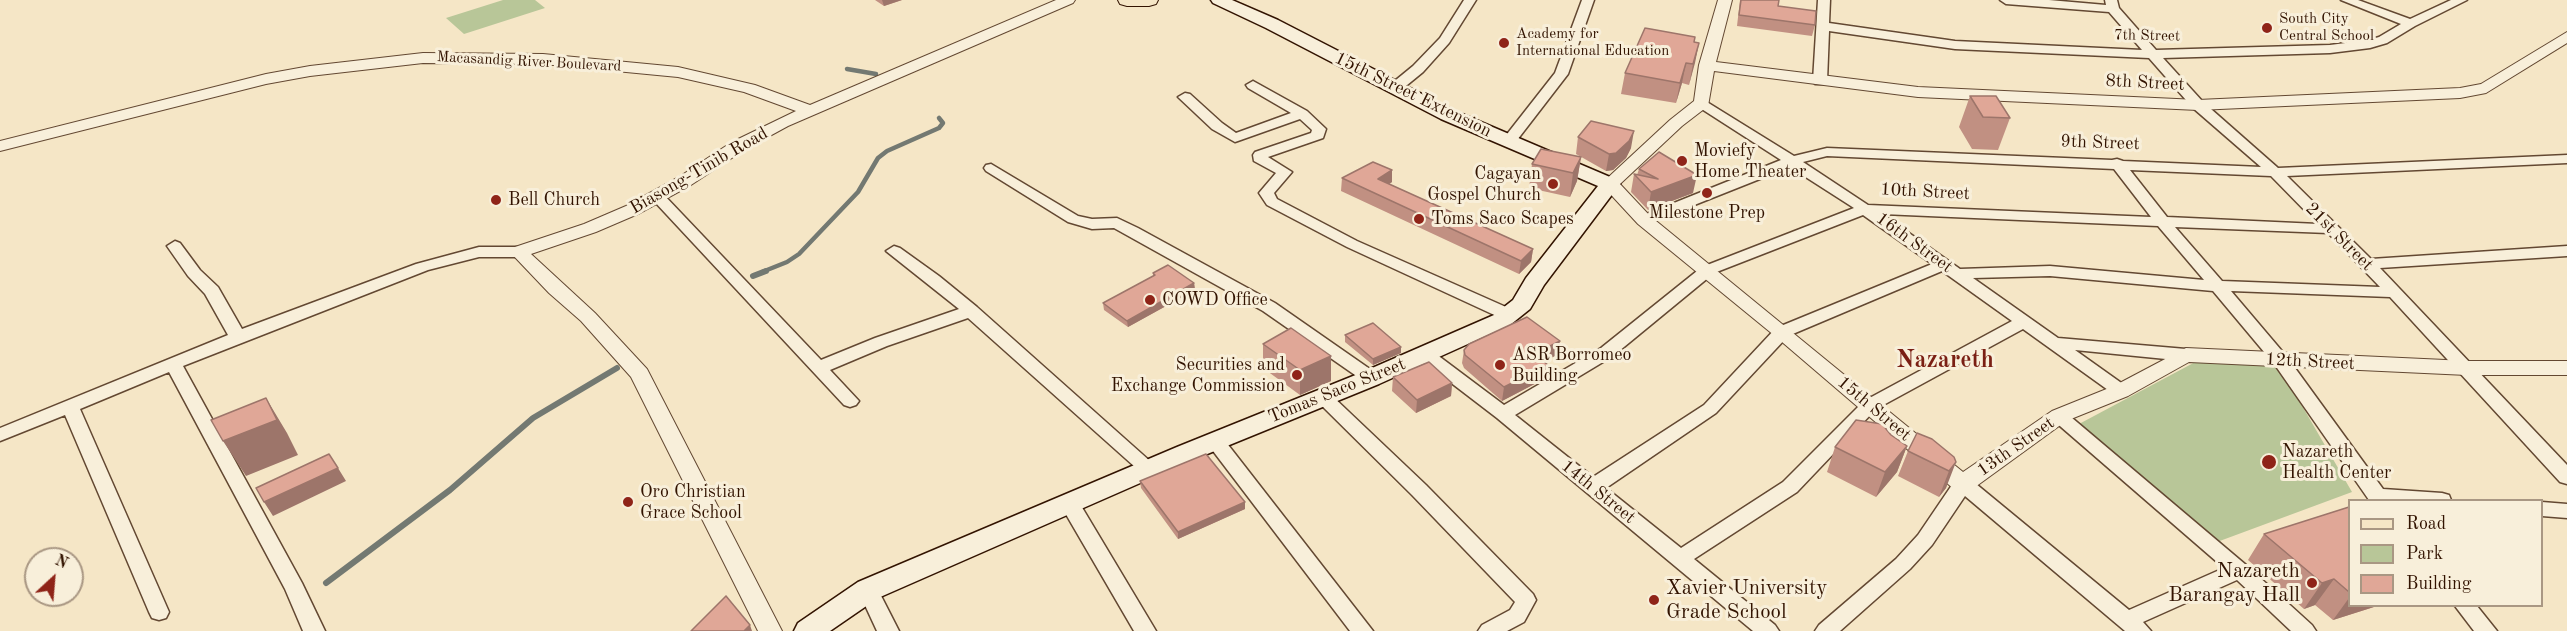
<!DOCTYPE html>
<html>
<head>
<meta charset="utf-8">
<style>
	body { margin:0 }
	#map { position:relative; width:2567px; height:631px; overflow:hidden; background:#f5e6c6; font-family:"Old Standard TT",serif }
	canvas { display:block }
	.legend { position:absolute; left:2348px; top:499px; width:195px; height:108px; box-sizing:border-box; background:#f8efda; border:2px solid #a99783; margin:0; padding:8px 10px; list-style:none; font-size:18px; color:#321300 }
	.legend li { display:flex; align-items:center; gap:12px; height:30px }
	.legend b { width:30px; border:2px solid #a99783 }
	.north { position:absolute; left:24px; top:547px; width:60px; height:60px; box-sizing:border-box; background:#f8efda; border:2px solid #a99783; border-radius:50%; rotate:26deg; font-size:16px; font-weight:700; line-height:24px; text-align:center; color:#321300 }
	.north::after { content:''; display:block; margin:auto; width:21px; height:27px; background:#8f2418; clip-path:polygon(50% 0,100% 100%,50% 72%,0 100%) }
</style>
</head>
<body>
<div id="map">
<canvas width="2567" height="631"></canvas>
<ul class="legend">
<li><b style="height:8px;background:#f5e6c6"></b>Road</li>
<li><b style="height:16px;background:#b8c698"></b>Park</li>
<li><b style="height:16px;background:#e0a797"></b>Building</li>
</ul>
<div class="north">N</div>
</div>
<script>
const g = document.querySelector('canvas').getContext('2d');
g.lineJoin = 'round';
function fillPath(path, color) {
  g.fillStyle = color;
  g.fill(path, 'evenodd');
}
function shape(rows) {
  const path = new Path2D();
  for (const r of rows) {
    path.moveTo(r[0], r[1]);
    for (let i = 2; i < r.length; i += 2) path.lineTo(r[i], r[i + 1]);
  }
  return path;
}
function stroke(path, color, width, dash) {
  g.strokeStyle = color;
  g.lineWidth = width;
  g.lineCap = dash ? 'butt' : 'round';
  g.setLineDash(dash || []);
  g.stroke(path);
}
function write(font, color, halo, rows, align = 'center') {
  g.font = font + ' "Old Standard TT",serif';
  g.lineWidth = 6;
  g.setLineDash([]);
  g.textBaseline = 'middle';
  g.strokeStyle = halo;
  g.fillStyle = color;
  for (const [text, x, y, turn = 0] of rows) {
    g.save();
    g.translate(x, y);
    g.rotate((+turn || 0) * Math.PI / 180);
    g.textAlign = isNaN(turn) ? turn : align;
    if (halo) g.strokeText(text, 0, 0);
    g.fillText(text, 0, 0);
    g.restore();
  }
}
fillPath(shape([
	[503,0,535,0,545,8,464,34,446,18],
	[2199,360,2279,366,2352,492,2217,542,2079,424]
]), '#b8c698');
stroke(shape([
	[847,69,876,74],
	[762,272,787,262,799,254,858,192,878,158,887,151,939,128,943,123,939,118]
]), '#737972', 4.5);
stroke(shape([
	[753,276,766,271],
	[326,583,450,490,533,418,617,368]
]), '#737972', 6);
const minor = shape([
	[1464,0,1476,0,1449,43,1423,72,1401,90,1391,90,1389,87,1391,84,1413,66,1440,38,1464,0],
	[1582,0,1594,0,1568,74,1514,144,1504,144,1502,141,1504,138,1555,73,1582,0],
	[1818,0,1830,0,1829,23,1955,41,2142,50,2109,12,2006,4,2000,0,2049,0,2106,5,2105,0,2117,0,2119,8,2156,50,2330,45,2369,40,2379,37,2401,24,2341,0,2358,0,2410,19,2451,0,2467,0,2415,26,2387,43,2370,48,2330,53,2163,58,2203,102,2278,168,2567,155,2567,163,2287,176,2371,259,2567,246,2567,256,2380,268,2567,465,2567,484,2560,482,2390,297,2231,291,2287,357,2383,489,2442,493,2449,495,2451,500,2369,500,2275,365,2213,291,2050,276,1973,278,2058,338,2186,349,2192,351,2195,355,2192,359,2186,361,2075,350,2127,387,2130,391,2127,395,2121,397,2115,395,2023,329,1876,409,1797,492,1694,559,1775,625,1779,631,1753,631,1497,418,1420,359,1417,355,1420,351,1432,351,1504,405,1601,348,1702,267,1854,208,1790,167,1649,223,1639,223,1636,220,1639,217,1781,160,1697,106,1695,103,1697,100,1702,99,1794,156,1827,148,2112,160,2117,159,2123,161,2261,167,2193,108,2149,58,1955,49,1829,31,1827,81,1825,84,1815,84,1813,81,1818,0],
	[1827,156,2114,169,2151,217,1868,205,1803,162,1827,156],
	[2130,170,2271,176,2318,224,2167,217,2130,170],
	[1882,214,2158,226,2204,280,2050,266,1960,269,1882,214],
	[1863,215,1932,264,1776,328,1704,405,1593,477,1515,415,1613,356,1714,273,1863,215],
	[2175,227,2328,233,2380,287,2222,281,2175,227],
	[1942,271,2012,321,1864,401,1783,482,1681,548,1606,488,1716,413,1788,336,1942,271],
	[1253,81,1307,111,1326,129,1323,138,1268,157,1292,172,1274,193,1277,199,1357,241,1515,311,1517,315,1515,319,1503,319,1347,247,1267,205,1259,193,1276,173,1254,161,1253,155,1255,152,1311,133,1312,130,1300,119,1235,142,1212,129,1178,97,1185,93,1190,94,1222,123,1236,133,1291,113,1248,88,1246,85,1253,81],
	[991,164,1078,216,1092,219,1117,218,1138,228,1275,303,1377,374,1380,378,1377,382,1365,382,1263,311,1114,228,1092,229,1068,222,986,171,984,168,986,165,991,164],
	[658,193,663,194,821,360,875,338,959,309,886,251,894,246,900,248,939,276,977,307,1160,470,1158,475,1151,477,1144,475,968,318,887,346,830,370,859,401,856,405,850,407,844,405,653,200,651,197,653,194,658,193],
	[175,241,180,243,200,270,218,287,242,329,416,264,479,247,519,247,527,252,519,257,479,257,428,270,183,366,302,583,325,631,303,631,285,589,169,372,80,409,169,612,166,618,159,620,152,618,149,612,65,415,0,441,0,428,228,335,205,294,188,276,167,246,175,241],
	[1323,391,1329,393,1426,485,1533,594,1536,600,1524,622,1507,631,1478,631,1482,625,1510,610,1515,602,1412,495,1317,401,1314,397,1317,393,1323,391],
	[2059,410,2065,412,2246,565,2312,625,2316,631,2291,631,2237,580,2143,622,2151,631,2125,631,1965,496,1932,545,1910,569,1840,631,1815,631,1819,625,1896,559,1918,535,1956,479,1963,477,1970,479,2129,610,2224,568,2053,420,2050,416,2053,412,2059,410],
	[1216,436,1222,437,1373,631,1350,631,1210,447,1207,442,1210,437,1216,436],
	[1070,497,1077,499,1156,631,1134,631,1060,504,1063,499,1070,497],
	[2542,502,2567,504,2567,518,2542,516,2542,502],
	[868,582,875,584,899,631,877,631,858,590,861,584,868,582],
	[2455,606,2477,606,2497,631,2474,631,2455,606]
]);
const tertiary = shape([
	[1056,0,1075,0,1073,3,788,126,744,150,691,185,638,214,596,232,531,254,595,313,647,369,782,631,758,631,631,377,581,321,549,293,510,252,512,248,584,224,626,206,679,177,732,142,796,111,744,92,678,77,543,64,423,63,310,76,266,84,0,151,0,141,266,74,310,66,423,53,543,54,678,67,755,85,810,105,1056,0],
	[1718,0,1732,0,1716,62,1918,87,2198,100,2460,88,2481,84,2567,32,2567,43,2486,93,2460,98,2198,110,1918,97,1714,71,1708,106,1682,126,1620,184,1650,216,1963,472,2052,411,2114,386,2186,348,2467,361,2567,361,2567,375,2467,375,2189,362,2128,396,2066,421,1971,490,1963,492,1955,490,1775,336,1638,224,1601,184,1670,120,1694,101,1699,65,1718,0]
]);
const secondary = shape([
	[1211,0,1232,0,1278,20,1455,111,1617,180,1620,184,1544,285,1530,309,1510,325,1379,384,1195,459,878,598,830,631,794,631,798,623,858,582,1177,447,1363,372,1494,315,1513,300,1526,278,1598,186,1441,119,1266,28,1213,3,1211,0]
]);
const primary = shape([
	[1118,0,1158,0,1156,4,1149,6,1127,6,1120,4,1118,0]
]);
stroke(minor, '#634832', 3);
stroke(tertiary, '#634832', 2);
stroke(secondary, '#321300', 3);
stroke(primary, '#321300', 2);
fillPath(minor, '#f8efda');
fillPath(tertiary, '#f8efda');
fillPath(secondary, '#f8efda');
fillPath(primary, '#f5e6c6');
fillPath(shape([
	[875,0,902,0,884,6],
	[1740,0,1779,0,1778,6,1815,25,1812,36,1737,26],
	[1694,42,1699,43,1689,85,1682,83,1676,103,1621,94,1625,73],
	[1970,96,2010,118,1998,150,1972,149,1959,127],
	[1578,137,1631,148,1626,158,1613,170,1606,171,1576,154],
	[1581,157,1577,181,1570,197,1529,188,1532,164],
	[1639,169,1693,193,1648,210,1631,192,1634,174,1637,175],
	[1342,178,1392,182,1389,184,1533,249,1531,262,1519,274,1341,191],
	[1153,273,1194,283,1195,290,1128,327,1104,310,1103,303,1153,276],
	[1345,335,1401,353,1373,365,1345,342],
	[1263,344,1331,356,1331,381,1300,395,1263,368],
	[1464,350,1557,355,1544,361,1548,365,1546,378,1502,401,1464,368,1462,363],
	[1393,377,1452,383,1451,396,1416,413,1392,391],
	[1891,435,1907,446,1897,472,1876,497,1827,472,1835,447],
	[1908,451,1954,457,1946,488,1939,497,1898,476],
	[1140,481,1245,509,1178,539,1141,488],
	[2349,507,2349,606,2377,606,2333,620,2315,605,2304,609,2248,560,2264,534]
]), '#c19082');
fillPath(shape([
	[882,0,902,0,884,6],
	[1699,43,1695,63,1689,85,1693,64],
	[1686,63,1682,83,1676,103,1680,83],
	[1634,131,1631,148,1626,158,1613,170,1606,171,1609,154],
	[1581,157,1577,181,1570,197,1573,173],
	[1392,170,1392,182,1378,191,1378,179],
	[1697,175,1693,193,1648,210,1651,192],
	[1533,249,1531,262,1519,274,1521,261],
	[1194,283,1195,290,1128,327,1127,321],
	[1560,341,1557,355,1532,367,1534,354],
	[1401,347,1401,353,1373,365,1373,359],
	[1331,356,1331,381,1300,395,1300,370],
	[1548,365,1546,378,1502,401,1504,387],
	[1452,383,1451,396,1416,413,1417,400],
	[266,398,287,433,298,455,246,476,223,441],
	[1907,446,1897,472,1876,497,1885,472],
	[1956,462,1946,488,1939,497,1949,471],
	[338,468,346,481,273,516,264,502],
	[1245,502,1245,509,1178,539,1178,532],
	[2334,579,2315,605,2304,609,2322,583],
	[2349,598,2349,606,2377,606,2333,620],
	[750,625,752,631,744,631]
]), '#9d756a');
const building = shape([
	[1741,0,1779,0,1778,6,1816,11,1815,25,1739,15,1741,0],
	[1645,28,1695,37,1694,42,1699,43,1693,64,1686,63,1680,83,1625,73,1645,28],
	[1970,96,1996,96,2010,118,1983,117,1970,96],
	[1591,121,1634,131,1629,141,1616,153,1609,154,1578,137,1591,121],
	[1541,149,1581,157,1573,173,1532,164,1541,149],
	[1659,152,1697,175,1651,192,1634,174,1658,179,1639,169,1659,152],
	[1373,162,1392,170,1378,179,1533,249,1521,261,1342,178,1373,162],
	[1168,265,1194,283,1127,321,1103,303,1155,275,1153,273,1168,265],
	[1527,317,1560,341,1534,354,1548,365,1504,387,1465,355,1464,350,1469,344,1527,317],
	[1373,323,1401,347,1373,359,1345,335,1373,323],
	[1291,328,1331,356,1300,370,1263,344,1291,328],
	[1429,362,1452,383,1417,400,1393,377,1429,362],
	[266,398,277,420,223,441,211,420,266,398],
	[1856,420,1882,424,1891,435,1907,446,1885,472,1835,447,1856,420],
	[1917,433,1932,439,1954,457,1956,462,1949,471,1908,451,1917,433],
	[329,454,338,468,264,502,256,488,329,454],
	[1206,454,1245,502,1178,532,1140,481,1206,454],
	[2349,507,2349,592,2334,579,2322,583,2264,534,2349,507],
	[726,596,750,625,744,631,691,631,726,596]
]);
fillPath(building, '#e0a797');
stroke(building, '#9d756a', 1.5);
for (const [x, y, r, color] of [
	[2267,28,6,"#8f2418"],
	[1504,43,6,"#8f2418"],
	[1682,161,6,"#8f2418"],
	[1553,184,6,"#8f2418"],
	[1707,193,6,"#8f2418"],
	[496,200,6,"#8f2418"],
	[1419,219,6,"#8f2418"],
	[1150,300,6,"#8f2418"],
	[1500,365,6,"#8f2418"],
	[1297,375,6,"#8f2418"],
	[2269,462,8,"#8f2418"],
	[628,502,6,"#8f2418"],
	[2312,583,6,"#8f2418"],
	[1654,600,6,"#8f2418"]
]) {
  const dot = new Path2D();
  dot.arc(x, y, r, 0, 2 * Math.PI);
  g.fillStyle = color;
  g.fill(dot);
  stroke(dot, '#f8efda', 2);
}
write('15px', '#321300', '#f8efda', [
	["South City",2279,19],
	["Central School",2279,36],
	["Academy for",1516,34],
	["International Education",1516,51]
], 'left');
write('15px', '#321300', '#f8efda', [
	["7th Street",2147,36,1],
	["Macasandig River Boulevard",529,62,3]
]);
write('18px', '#321300', '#f8efda', [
	["8th Street",2145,83,3],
	["15th Street Extension",1413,95,26],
	["9th Street",2100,143,2],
	["Biasong-Tinib Road",699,171,-30],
	["10th Street",1925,192,3],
	["21st Street",2339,237,45],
	["16th Street",1914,243,36],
	["12th Street",2310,362,3],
	["Tomas Saco Street",1337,391,-22],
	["15th Street",1874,409,40],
	["13th Street",2016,447,-35],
	["14th Street",1598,492,39]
]);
write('18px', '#321300', '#f8efda', [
	["Moviefy",1694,151],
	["Home Theater",1694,172],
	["Cagayan",1541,174,"right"],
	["Gospel Church",1541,195,"right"],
	["Bell Church",508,200],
	["Milestone Prep",1707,213,"center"],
	["Toms Saco Scapes",1431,219],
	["COWD Office",1162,300],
	["ASR Borromeo",1512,355],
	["Building",1512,376],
	["Securities and",1285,365,"right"],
	["Exchange Commission",1285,386,"right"],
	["Nazareth",2282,452],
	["Health Center",2282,473],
	["Oro Christian",640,492],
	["Grace School",640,513]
], 'left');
write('21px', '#321300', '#f8efda', [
	["Nazareth",2300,571],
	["Barangay Hall",2300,595],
	["Xavier University",1666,588,"left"],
	["Grade School",1666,612,"left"]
], 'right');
write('bold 24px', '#7a1f14', '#f8efda', [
	["Nazareth",1945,361]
]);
</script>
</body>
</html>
